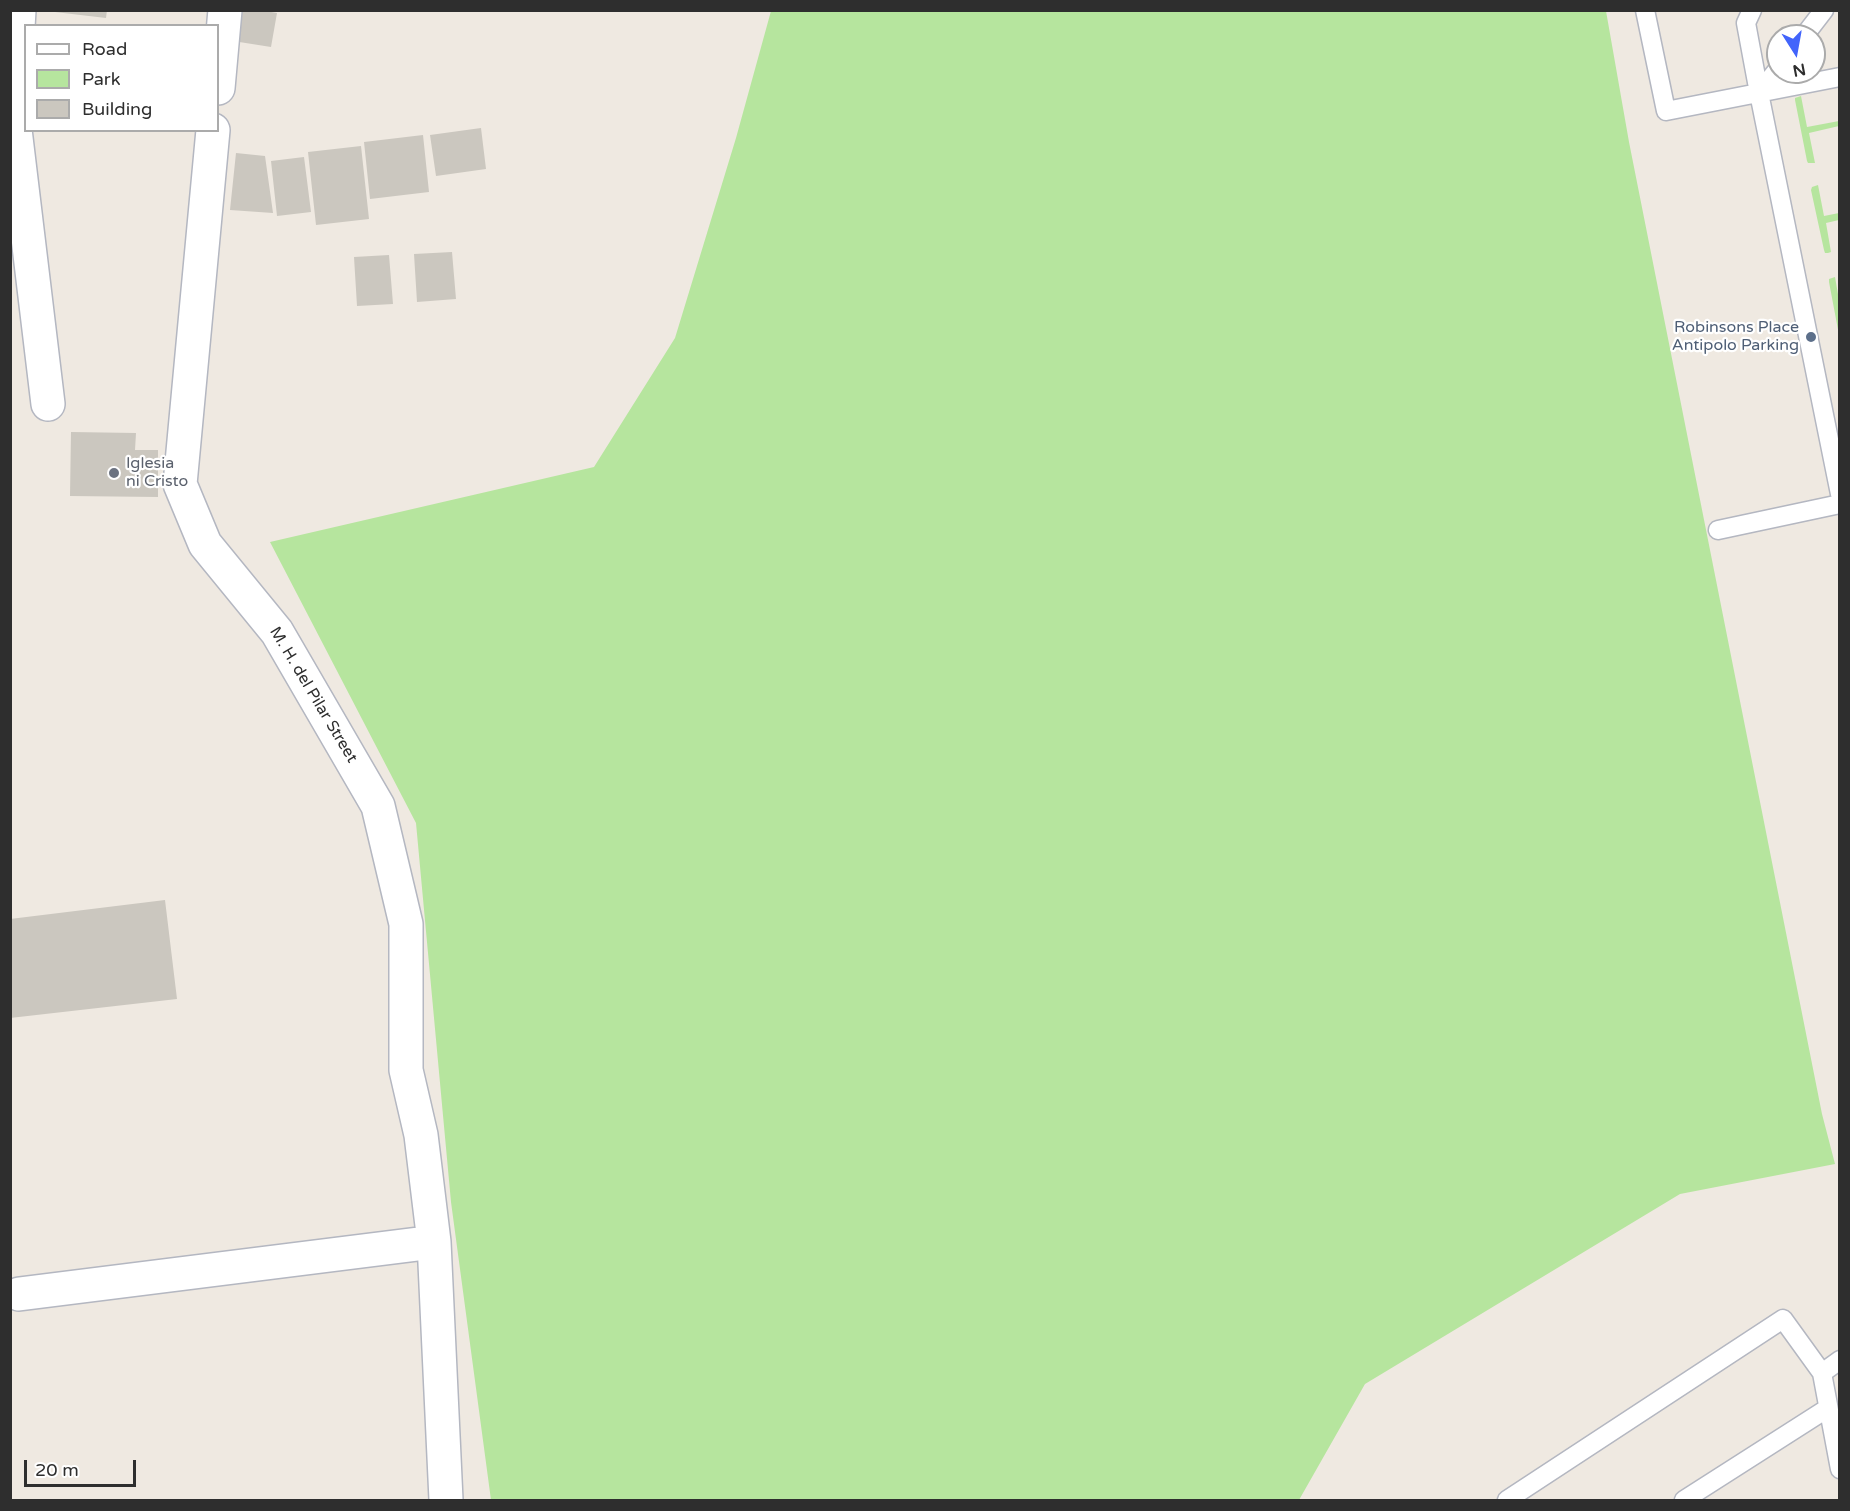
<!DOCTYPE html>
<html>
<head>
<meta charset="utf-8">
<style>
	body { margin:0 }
	#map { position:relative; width:1850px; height:1511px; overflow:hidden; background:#efe9e1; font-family:"Varela Round",sans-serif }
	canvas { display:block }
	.frame { position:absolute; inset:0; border:12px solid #2e2e2e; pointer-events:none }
	.legend { position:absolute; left:24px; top:24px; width:195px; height:108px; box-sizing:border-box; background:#fff; border:2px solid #ababab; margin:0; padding:8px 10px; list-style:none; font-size:18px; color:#2e2e2e }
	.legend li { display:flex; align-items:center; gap:12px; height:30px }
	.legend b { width:30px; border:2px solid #ababab }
	.north { position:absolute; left:1766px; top:24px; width:60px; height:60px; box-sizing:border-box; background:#fff; border:2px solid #ababab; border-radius:50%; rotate:169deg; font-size:16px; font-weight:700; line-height:24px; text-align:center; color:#2e2e2e }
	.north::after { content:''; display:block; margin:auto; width:21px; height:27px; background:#4264fb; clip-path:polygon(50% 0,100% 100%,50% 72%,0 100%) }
	.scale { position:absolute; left:24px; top:1460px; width:112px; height:27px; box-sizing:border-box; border:3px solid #2e2e2e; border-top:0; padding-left:8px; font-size:18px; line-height:21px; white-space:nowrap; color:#2e2e2e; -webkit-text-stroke:4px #fff; paint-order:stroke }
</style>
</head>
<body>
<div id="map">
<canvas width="1850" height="1511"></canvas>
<div class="frame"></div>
<ul class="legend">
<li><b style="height:8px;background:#fff"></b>Road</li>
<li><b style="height:16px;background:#b6e59e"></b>Park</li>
<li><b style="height:16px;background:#cbc7bf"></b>Building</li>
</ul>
<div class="north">N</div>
<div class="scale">20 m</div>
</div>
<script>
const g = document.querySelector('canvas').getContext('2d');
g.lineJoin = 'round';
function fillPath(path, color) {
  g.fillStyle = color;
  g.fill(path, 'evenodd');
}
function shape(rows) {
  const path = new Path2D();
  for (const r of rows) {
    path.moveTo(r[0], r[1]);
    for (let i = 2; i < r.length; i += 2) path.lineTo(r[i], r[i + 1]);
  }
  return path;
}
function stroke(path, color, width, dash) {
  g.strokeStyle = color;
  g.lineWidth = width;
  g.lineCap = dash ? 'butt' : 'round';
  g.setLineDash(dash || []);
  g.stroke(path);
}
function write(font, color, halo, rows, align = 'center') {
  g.font = font + ' "Varela Round",sans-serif';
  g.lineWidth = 4.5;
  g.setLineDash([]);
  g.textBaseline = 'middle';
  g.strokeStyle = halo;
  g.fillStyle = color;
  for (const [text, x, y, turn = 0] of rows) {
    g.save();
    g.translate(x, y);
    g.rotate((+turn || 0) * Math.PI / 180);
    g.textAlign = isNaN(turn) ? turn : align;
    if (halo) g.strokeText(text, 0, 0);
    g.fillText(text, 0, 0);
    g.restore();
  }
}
fillPath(shape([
	[771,11,1606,11,1629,142,1822,1114,1835,1164,1680,1194,1365,1384,1299,1500,491,1500,451,1202,416,823,270,542,594,467,675,338,736,138],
	[1801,96,1807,127,1839,121,1839,126,1809,133,1815,163,1808,163,1807,161,1795,100,1795,98],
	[1818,185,1824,216,1839,213,1839,220,1826,223,1831,252,1828,253,1825,253,1824,250,1811,190,1812,187],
	[1835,277,1839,300,1839,335,1829,282,1829,279]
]), '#b6e59e');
fillPath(shape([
	[55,10,107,10,106,18,55,12],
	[238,10,260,10,277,13,271,47,233,41],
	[481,128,486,169,436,176,430,135],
	[423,135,429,192,370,199,364,142],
	[361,146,369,219,316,225,308,152],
	[236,153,265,156,273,213,230,210],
	[304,157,311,212,277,216,271,161],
	[452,252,456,299,417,302,414,254],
	[389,255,393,304,357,306,354,257],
	[71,432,136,433,135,450,158,450,158,497,70,496],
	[165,900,177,999,10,1018,10,919]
]), '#cbc7bf');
const lane = shape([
	[1645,10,1666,111,1840,77],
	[1752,10,1746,23,1759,93,1840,494],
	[1804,36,1824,10],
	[1759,93,1778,69],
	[1718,530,1840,504],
	[1822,1373,1840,1360],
	[1507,1500,1783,1319,1822,1373,1840,1469],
	[1684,1500,1828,1408]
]);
const street = shape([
	[19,10,13,113,48,404],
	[218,88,225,10],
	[213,130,180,484,205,544,277,632,378,806,406,924,406,1070,421,1135,434,1242],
	[19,1294,434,1242,446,1500]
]);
stroke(lane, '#b4b7c1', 21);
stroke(street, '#b4b7c1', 36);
stroke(lane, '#fff', 18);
stroke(street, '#fff', 33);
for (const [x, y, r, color] of [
	[1811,337,6,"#5c6f8a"],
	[114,473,6,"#6b7280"]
]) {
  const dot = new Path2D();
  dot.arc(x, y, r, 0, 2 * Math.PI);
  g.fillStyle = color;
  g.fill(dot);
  stroke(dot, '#fff', 2);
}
write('16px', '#4e5e75', '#fff', [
	["Robinsons Place",1799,328],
	["Antipolo Parking",1799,346]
], 'right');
write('16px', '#5b616d', '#fff', [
	["Iglesia",126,464],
	["ni Cristo",126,482]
], 'left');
write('16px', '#2e2e2e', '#fff', [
	["M. H. del Pilar Street",313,695,59]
]);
</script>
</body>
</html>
